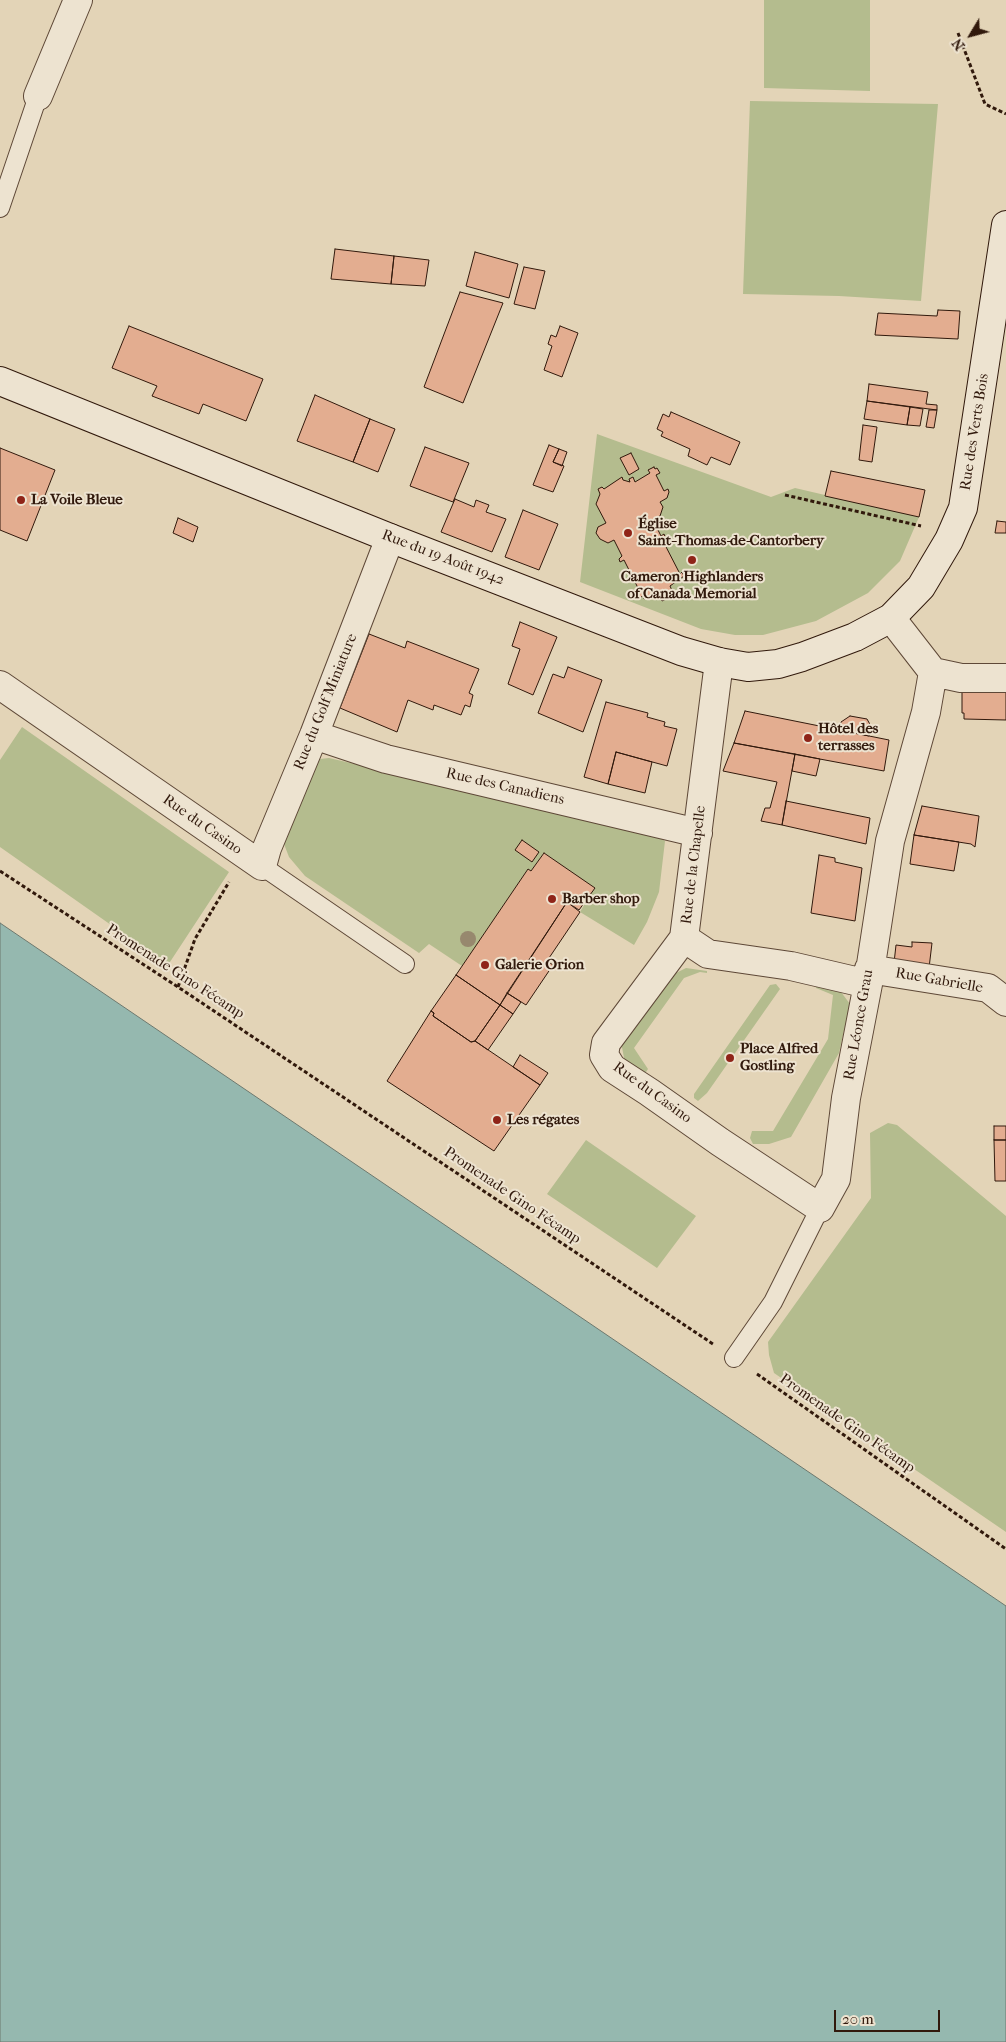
<!DOCTYPE html>
<html>
<head>
<meta charset="utf-8">
<style>
	body { margin:0 }
	#map { position:relative; width:1006px; height:2042px; overflow:hidden; background:#e3d4b7; font-family:"IM FELL French Canon",serif }
	canvas { display:block }
	.north { position:absolute; left:946px; top:10px; width:50px; height:50px; -webkit-text-stroke:4px #ede3d0; paint-order:stroke; rotate:233deg; font-size:14px; font-weight:700; line-height:20px; text-align:center; color:#31190c }
	.north::after { content:''; display:block; margin:auto; width:18px; height:22px; background:#31190c; clip-path:polygon(50% 0,100% 100%,50% 72%,0 100%) }
	.scale { position:absolute; left:834px; top:2010px; width:106px; height:22px; box-sizing:border-box; border:2px solid #31190c; border-top:0; padding-left:6px; font-size:15px; line-height:18px; white-space:nowrap; color:#31190c; -webkit-text-stroke:4px #ede3d0; paint-order:stroke }
</style>
</head>
<body>
<div id="map">
<canvas width="1006" height="2042"></canvas>
<div class="north">N</div>
<div class="scale">20 m</div>
</div>
<script>
const g = document.querySelector('canvas').getContext('2d');
g.lineJoin = 'round';
function fillPath(path, color) {
  g.fillStyle = color;
  g.fill(path, 'evenodd');
}
function shape(rows) {
  const path = new Path2D();
  for (const r of rows) {
    path.moveTo(r[0], r[1]);
    for (let i = 2; i < r.length; i += 2) path.lineTo(r[i], r[i + 1]);
  }
  return path;
}
function stroke(path, color, width, dash) {
  g.strokeStyle = color;
  g.lineWidth = width;
  g.lineCap = dash ? 'butt' : 'round';
  g.setLineDash(dash || []);
  g.stroke(path);
}
function write(font, color, halo, rows, align = 'center') {
  g.font = font + ' "IM FELL French Canon",serif';
  g.lineWidth = 4;
  g.setLineDash([]);
  g.textBaseline = 'middle';
  g.strokeStyle = halo;
  g.fillStyle = color;
  for (const [text, x, y, turn = 0] of rows) {
    g.save();
    g.translate(x, y);
    g.rotate((+turn || 0) * Math.PI / 180);
    g.textAlign = isNaN(turn) ? turn : align;
    if (halo) g.strokeText(text, 0, 0);
    g.fillText(text, 0, 0);
    g.restore();
  }
}
fillPath(shape([
	[764,0,870,0,870,91,764,88],
	[750,101,938,104,921,301,839,296,743,294],
	[597,434,771,497,795,488,919,517,900,561,868,593,816,621,763,635,735,635,701,629,580,582],
	[22,727,229,872,168,965,0,847,0,760],
	[329,758,649,832,665,841,659,892,647,922,634,945,580,912,594,888,544,853,531,871,528,869,462,966,429,944,419,953,305,876,289,857,284,844,313,764,320,759],
	[686,968,707,971,707,973,700,972,684,978,634,1048,648,1069,644,1075,625,1063,621,1042,670,976],
	[776,984,780,989,707,1093,698,1101,694,1098,694,1094,770,985],
	[815,985,838,988,850,1004,839,1053,791,1137,769,1144,753,1144,750,1138,752,1131,773,1131,828,1039,833,995,816,988],
	[888,1123,897,1125,1006,1216,1006,1532,774,1373,769,1355,768,1342,871,1198,870,1133],
	[586,1140,696,1216,657,1268,547,1194]
]), '#b4bc8e');
const water = shape([
	[0,923,1006,1606,1006,2042,0,2042,0,923]
]);
fillPath(water, '#95b8af');
stroke(water, '#6d786e', 1);
const building = shape([
	[335,249,394,256,391,284,331,279,335,249],
	[475,252,518,264,509,298,466,286,475,252],
	[394,256,429,260,425,286,391,284,394,256],
	[524,267,545,271,535,309,514,304,524,267],
	[460,292,503,303,463,403,424,387,460,292],
	[938,310,960,311,958,339,875,335,878,313,937,316,938,310],
	[129,326,263,379,246,421,203,404,199,414,152,396,157,386,112,368,129,326],
	[560,326,578,333,562,377,544,370,552,346,548,344,551,335,556,337,560,326],
	[869,384,928,392,926,404,937,405,937,410,867,401,869,384],
	[315,395,370,419,353,462,297,441,315,395],
	[867,401,910,407,907,425,864,419,867,401],
	[910,407,923,409,920,426,907,425,910,407],
	[929,410,937,410,934,428,926,427,929,410],
	[671,412,740,442,730,465,711,457,707,465,688,456,690,449,661,436,663,432,657,429,663,414,669,417,671,412],
	[370,419,395,429,378,472,353,462,370,419],
	[863,425,877,427,872,462,859,460,863,425],
	[549,445,559,449,553,462,564,466,553,492,533,485,549,445],
	[425,447,469,463,453,502,410,486,425,447],
	[0,448,55,470,27,541,0,530,0,448],
	[559,449,567,452,562,466,553,462,559,449],
	[631,453,639,469,629,475,620,458,631,453],
	[654,467,655,469,657,468,660,473,656,475,664,491,668,489,669,492,667,498,660,502,663,507,660,516,653,520,661,536,664,534,666,539,663,541,680,574,682,572,684,576,670,586,674,595,662,601,658,592,644,599,643,596,639,598,637,594,640,592,624,560,620,562,619,559,622,556,614,540,608,543,600,539,596,533,598,527,606,523,596,504,600,494,598,489,602,487,604,489,622,477,623,480,630,482,629,479,633,477,635,482,650,473,648,470,654,467],
	[831,471,925,490,919,517,825,496,831,471],
	[455,499,474,507,476,500,489,505,486,512,506,519,492,552,441,532,455,499],
	[523,510,558,524,539,570,505,557,523,510],
	[178,518,198,527,193,542,173,533,178,518],
	[997,521,1006,522,1006,533,995,533,997,521],
	[520,622,557,637,533,695,508,684,520,649,512,646,520,622],
	[369,634,405,648,407,641,479,669,469,693,473,695,470,707,465,705,461,715,434,705,433,710,408,700,397,732,340,708,369,634],
	[568,667,602,680,583,732,538,713,553,674,564,678,568,667],
	[962,691,1006,691,1006,720,964,719,964,713,962,713,962,691],
	[606,702,648,713,647,717,665,722,664,726,677,729,667,766,616,752,608,784,584,777,606,702],
	[745,711,889,740,884,771,734,743,745,711],
	[850,716,867,719,872,728,869,736,838,730,841,722,850,716],
	[734,743,795,754,782,825,761,821,765,808,770,808,777,782,723,771,734,743],
	[616,752,652,762,645,793,608,784,616,752],
	[795,754,820,759,816,776,792,771,795,754],
	[786,801,870,818,866,844,782,825,786,801],
	[922,806,979,816,975,847,971,844,914,835,922,806],
	[914,835,959,842,954,871,910,864,914,835],
	[522,840,539,852,532,862,515,850,522,840],
	[544,853,595,888,579,910,567,902,500,1005,456,975,528,869,531,871,544,853],
	[819,855,835,858,835,862,862,868,855,921,811,913,819,855],
	[567,902,580,912,547,961,553,965,526,1005,507,993,567,902],
	[912,942,932,943,929,968,894,963,896,945,912,947,912,942],
	[456,975,500,1005,475,1041,471,1042,433,1016,434,1013,431,1011,456,975],
	[507,993,521,1002,513,1014,500,1005,507,993],
	[500,1005,513,1014,488,1050,475,1041,500,1005],
	[431,1011,434,1013,433,1016,471,1042,475,1041,540,1085,494,1151,387,1081,431,1011],
	[520,1055,548,1073,540,1085,513,1067,520,1055],
	[994,1126,1006,1126,1006,1140,994,1140,994,1126],
	[994,1140,1006,1140,1006,1181,995,1181,994,1140]
]);
fillPath(building, '#e3ad90');
stroke(building, '#31190c', 1);
const service = shape([
	[0,208,38,96],
	[262,866,405,964],
	[734,1358,773,1302,820,1208]
]);
const minor = shape([
	[38,96,78,0],
	[891,618,933,672,961,678,1006,678],
	[719,662,684,938,708,954,791,966,868,984],
	[0,685,262,866,267,848,314,735,390,538],
	[314,735,386,759,698,833],
	[684,938,606,1043,604,1055,612,1068,649,1092,720,1142,820,1208,836,1179,846,1098,868,984,890,841,926,712,933,672],
	[869,969,988,988,1006,1002]
]);
const secondary = shape([
	[0,381,390,538,681,651,719,662,748,667,778,664,802,657,855,637,891,618,921,587,949,540,963,508,1006,225]
]);
stroke(service, '#5e4837', 20);
stroke(minor, '#5e4837', 30);
stroke(secondary, '#31190c', 30);
stroke(shape([
	[958,33,985,104,1006,114],
	[785,495,921,526],
	[0,871,178,987,713,1344],
	[178,987,195,939,229,882],
	[757,1374,1006,1549]
]), '#31190c', 3, [4, 2.5]);
stroke(service, '#ede3d0', 18);
stroke(minor, '#ede3d0', 28);
stroke(secondary, '#ede3d0', 28);
g.fillStyle = '#97886e';
for (const [x, y] of [
	[468,939]
]) {
  g.beginPath();
  g.arc(x, y, 8, 0, 2 * Math.PI);
  g.fill();
}
for (const [x, y, r, color] of [
	[21,500,5,"#8f2418"],
	[628,533,5,"#8f2418"],
	[692,560,5,"#8f2418"],
	[808,738,5,"#8f2418"],
	[552,899,5,"#8f2418"],
	[485,965,5,"#8f2418"],
	[730,1058,5,"#8f2418"],
	[497,1120,5,"#8f2418"]
]) {
  const dot = new Path2D();
  dot.arc(x, y, r, 0, 2 * Math.PI);
  g.fillStyle = color;
  g.fill(dot);
  stroke(dot, '#ede3d0', 2);
}
write('15px', '#31190c', '#ede3d0', [
	["Rue des Verts Bois",975,432,-81],
	["Rue du 19 Août 1942",443,558,21],
	["Rue du Golf Miniature",326,702,-68],
	["Rue des Canadiens",505,787,13],
	["Rue du Casino",202,825,35],
	["Rue de la Chapelle",694,865,-83],
	["Promenade Gino Fécamp",175,972,33],
	["Rue Gabrielle",939,981,10],
	["Rue Léonce Grau",859,1025,-80],
	["Rue du Casino",652,1093,36],
	["Promenade Gino Fécamp",512,1196,34],
	["Promenade Gino Fécamp",847,1424,35]
]);
write('bold 15px', '#31190c', '#ede3d0', [
	["La Voile Bleue",31,500],
	["Église",638,524],
	["Saint-Thomas-de-Cantorbery",638,541],
	["Cameron Highlanders",692,577,"center"],
	["of Canada Memorial",692,594,"center"],
	["Hôtel des",818,729],
	["terrasses",818,746],
	["Barber shop",562,899],
	["Galerie Orion",495,965],
	["Place Alfred",740,1049],
	["Gostling",740,1066],
	["Les régates",507,1120]
], 'left');
</script>
</body>
</html>
